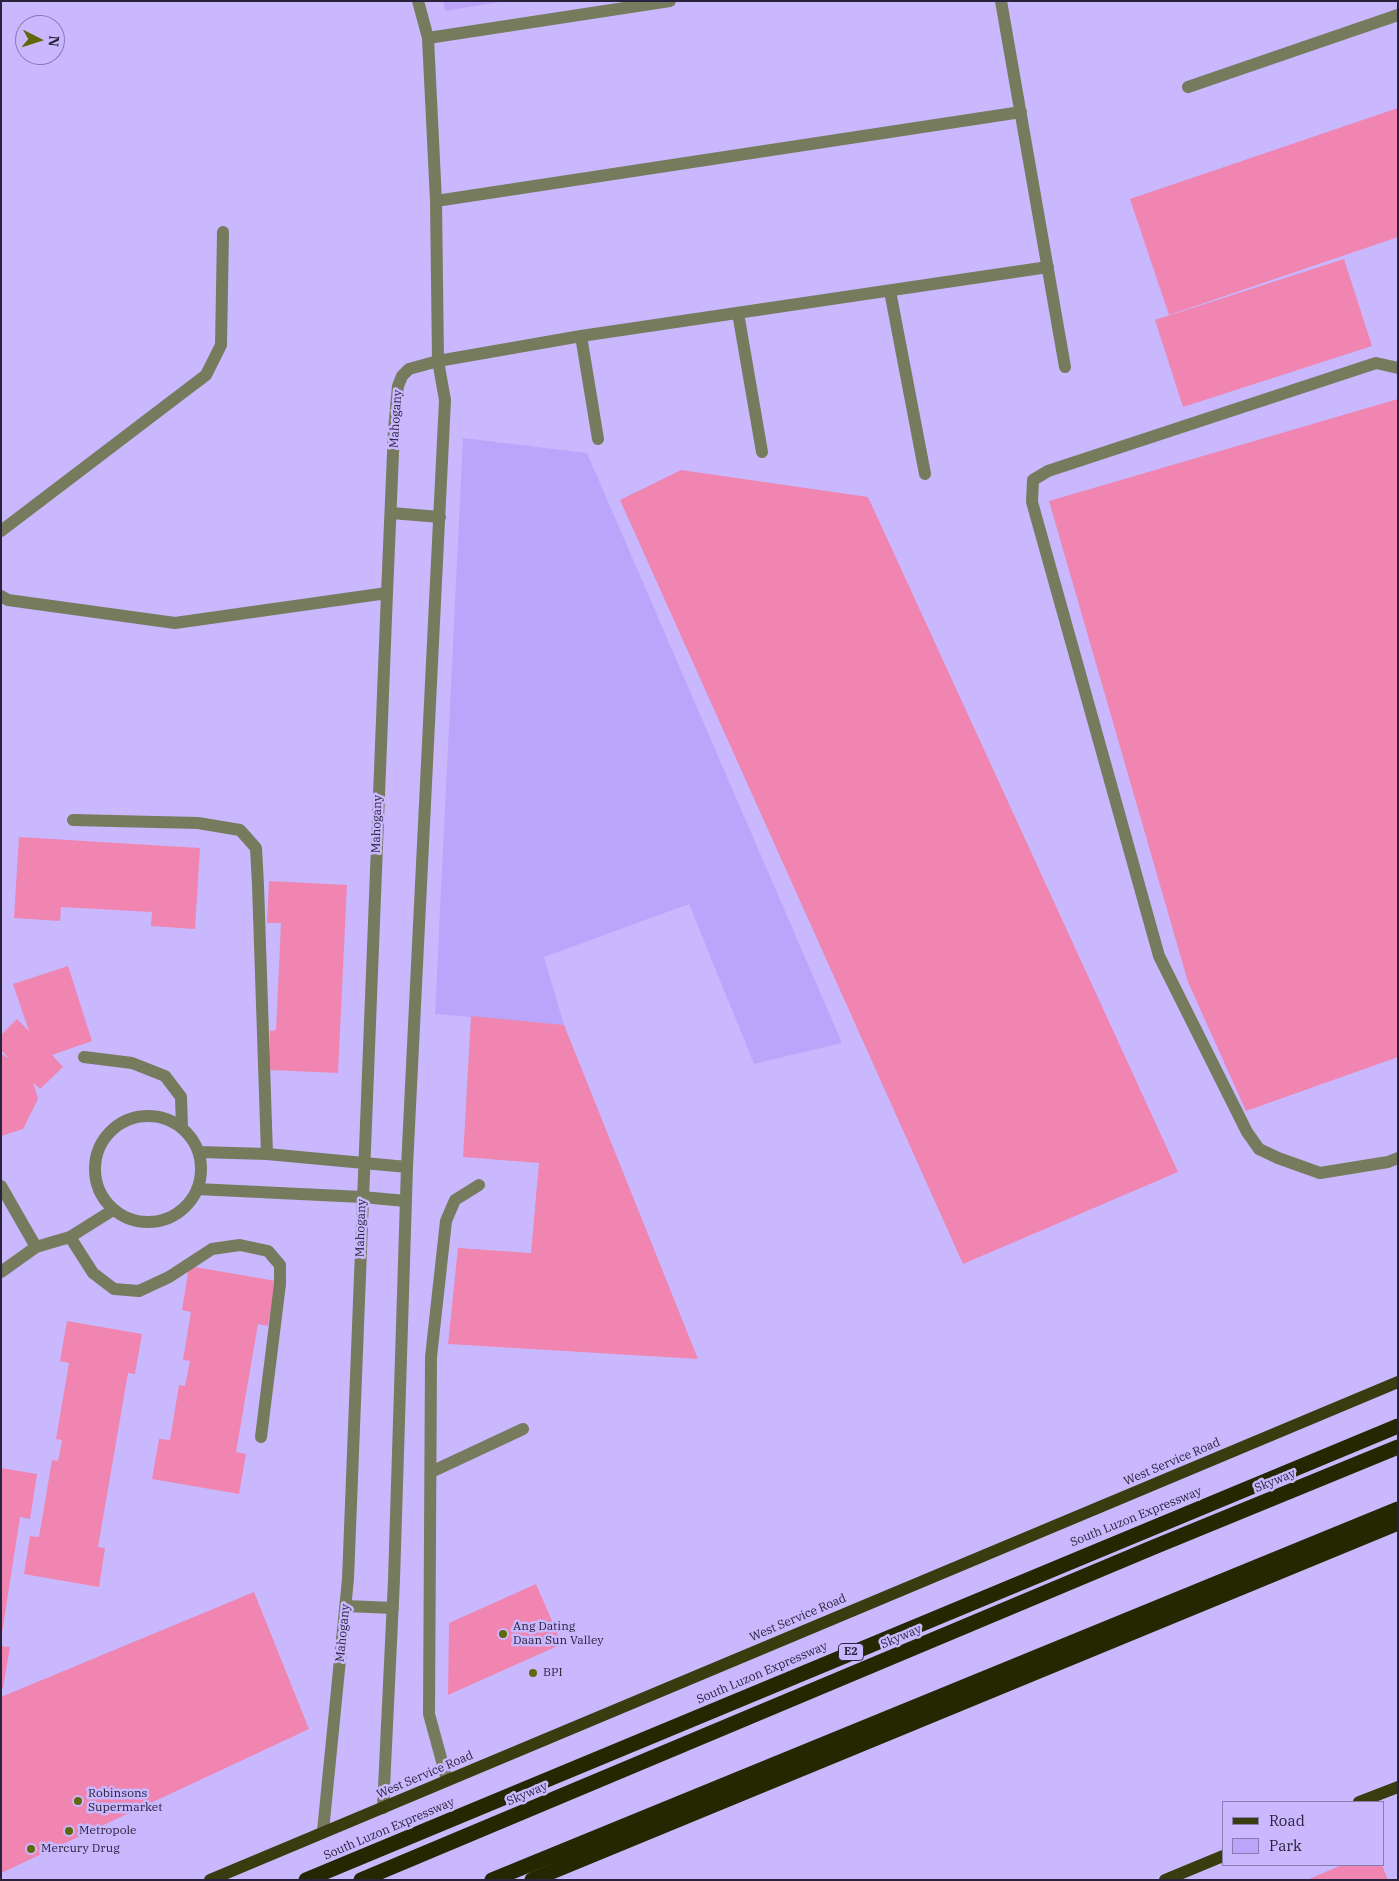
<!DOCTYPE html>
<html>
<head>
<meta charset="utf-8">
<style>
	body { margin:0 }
	#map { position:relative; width:1399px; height:1881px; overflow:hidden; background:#c9b8fe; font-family:"IBM Plex Serif",serif }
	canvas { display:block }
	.frame { position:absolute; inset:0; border:2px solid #29223c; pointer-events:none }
	.legend { position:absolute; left:1222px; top:1801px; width:162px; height:65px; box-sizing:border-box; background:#c9b8fe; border:1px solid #897cb0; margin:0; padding:6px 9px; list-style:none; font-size:15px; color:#29223c }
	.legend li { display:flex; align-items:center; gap:10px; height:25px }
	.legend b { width:25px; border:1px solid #897cb0 }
	.north { position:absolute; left:15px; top:15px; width:50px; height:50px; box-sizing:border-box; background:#c9b8fe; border:1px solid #897cb0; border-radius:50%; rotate:95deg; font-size:14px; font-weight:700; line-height:20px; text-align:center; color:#29223c }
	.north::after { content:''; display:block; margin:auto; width:18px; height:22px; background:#60680b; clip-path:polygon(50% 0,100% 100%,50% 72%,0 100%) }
</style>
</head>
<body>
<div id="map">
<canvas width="1399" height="1881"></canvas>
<div class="frame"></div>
<ul class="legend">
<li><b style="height:6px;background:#383d0f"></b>Road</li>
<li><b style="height:14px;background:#bba5fb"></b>Park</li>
</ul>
<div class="north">N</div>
</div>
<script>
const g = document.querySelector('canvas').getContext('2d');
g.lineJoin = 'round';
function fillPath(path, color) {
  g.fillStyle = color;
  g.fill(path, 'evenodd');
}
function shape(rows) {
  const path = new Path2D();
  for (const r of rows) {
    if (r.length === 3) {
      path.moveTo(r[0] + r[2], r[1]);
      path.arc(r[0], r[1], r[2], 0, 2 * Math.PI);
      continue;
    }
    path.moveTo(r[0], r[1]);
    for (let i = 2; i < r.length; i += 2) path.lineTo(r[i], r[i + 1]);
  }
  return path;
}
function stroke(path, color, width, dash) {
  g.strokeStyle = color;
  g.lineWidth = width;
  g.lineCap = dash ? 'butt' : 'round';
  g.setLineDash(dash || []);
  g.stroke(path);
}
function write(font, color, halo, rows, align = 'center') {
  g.font = font + ' "IBM Plex Serif",serif';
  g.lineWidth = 5;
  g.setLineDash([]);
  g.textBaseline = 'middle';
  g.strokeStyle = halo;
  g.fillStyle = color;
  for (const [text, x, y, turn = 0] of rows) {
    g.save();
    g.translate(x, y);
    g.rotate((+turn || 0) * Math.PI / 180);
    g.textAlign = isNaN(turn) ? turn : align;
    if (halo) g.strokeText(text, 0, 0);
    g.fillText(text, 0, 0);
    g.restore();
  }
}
fillPath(shape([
	[443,1,506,1,445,11],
	[463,438,587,453,842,1043,754,1064,689,904,544,957,564,1025,435,1014]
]), '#bba5fb');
fillPath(shape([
	[1398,108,1398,237,1169,315,1130,199],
	[1344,259,1372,346,1183,407,1155,320],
	[1398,399,1398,1057,1246,1111,1188,982,1049,501],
	[681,470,868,497,1178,1172,963,1264,620,500],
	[19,837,200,848,195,929,151,926,152,912,61,907,60,921,14,918],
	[269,881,347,885,338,1073,269,1070,270,1031,276,1030,281,923,267,923],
	[68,966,92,1041,52,1055,63,1067,40,1089,33,1082,38,1099,23,1129,1,1136,1,1054,10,1059,1,1050,1,1035,17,1019,29,1031,13,984],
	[471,1016,564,1025,698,1359,448,1344,458,1248,531,1253,539,1163,463,1157],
	[189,1266,276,1281,268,1326,258,1324,236,1452,246,1454,239,1494,152,1479,159,1439,170,1440,179,1385,185,1386,190,1361,183,1360,191,1312,182,1310],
	[67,1321,142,1334,135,1374,128,1373,98,1547,105,1548,99,1587,24,1574,30,1536,39,1537,52,1460,58,1461,62,1440,56,1439,69,1363,60,1361],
	[1,1468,37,1474,30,1519,20,1517,2,1633],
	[536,1584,562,1644,448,1695,449,1623],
	[254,1592,309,1729,1,1873,1,1697],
	[1,1646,10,1647,3,1688,1,1688],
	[1342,1865,1382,1865,1388,1880,1307,1880]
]), '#ef85b0');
stroke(shape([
	[1001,1,1065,367],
	[428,38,670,1],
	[1188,87,1398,15],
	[436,201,1021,112],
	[890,291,925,474],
	[738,313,762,452],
	[581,336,598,439],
	[1398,368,1376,363,1048,471,1033,480,1032,502,1159,956,1247,1132,1259,1149,1278,1158,1320,1173,1388,1162,1398,1158],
	[391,513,440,517],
	[1,531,206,375,221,345,223,232],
	[1,596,8,600,175,623,387,593],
	[73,820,198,823,240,830,256,848,258,885,267,1154],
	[84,1057,132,1063,165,1076,181,1097,182,1128],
	[148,1169,53],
	[199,1152,267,1154,407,1167],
	[1,1186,36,1247],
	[197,1189,362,1197,406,1201],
	[70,1237,93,1273,114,1289,139,1291,169,1277,212,1249,240,1245,268,1251,280,1265,280,1284,261,1437],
	[1,1272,36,1247,70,1237,113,1210],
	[431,1472,523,1429],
	[346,1606,393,1608],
	[447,1780,429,1714,431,1357,446,1221,455,1200,479,1185],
	[383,1808,394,1580,407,1167,445,400,438,361,436,201,428,38,418,1],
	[323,1831,348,1579,387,593,394,430,398,386,402,376,409,369,438,361,581,336,1048,267]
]), '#767b5d', 12);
stroke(shape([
	[1359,1802,1398,1787],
	[210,1880,1398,1382],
	[1165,1880,1223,1856]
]), '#383d0f', 12);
stroke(shape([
	[306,1880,1398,1426],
	[361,1880,1154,1547,1398,1447],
	[492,1880,1398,1509],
	[532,1880,1398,1523]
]), '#242800', 15);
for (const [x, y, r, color] of [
	[503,1634,5,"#60680b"],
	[533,1673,5,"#60680b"],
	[78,1801,5,"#60680b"],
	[69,1831,5,"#60680b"],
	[31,1849,5,"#60680b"]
]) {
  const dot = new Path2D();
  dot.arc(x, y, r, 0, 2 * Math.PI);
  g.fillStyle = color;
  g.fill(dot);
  stroke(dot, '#c9b8fe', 2);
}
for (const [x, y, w] of [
	[851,1652,25]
]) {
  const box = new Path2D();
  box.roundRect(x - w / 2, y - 8.5, w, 17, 4);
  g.fillStyle = '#c9b8fe';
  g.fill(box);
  stroke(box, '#29223c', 1);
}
write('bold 11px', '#29223c', null, [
	["E2",851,1652]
]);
write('12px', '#29223c', '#c9b8fe', [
	["Mahogany",396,419,-86],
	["Mahogany",377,824,-88],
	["Mahogany",361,1228,-88],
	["West Service Road",1172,1462,-23],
	["Skyway",1275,1481,-22],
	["South Luzon Expressway",1136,1517,-22],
	["West Service Road",798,1618,-23],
	["Mahogany",343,1633,-84],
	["Skyway",901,1637,-23],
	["South Luzon Expressway",762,1673,-23],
	["West Service Road",425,1775,-23],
	["Skyway",527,1794,-23],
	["South Luzon Expressway",389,1829,-23]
]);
write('12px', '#29223c', '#c9b8fe', [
	["Ang Dating",513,1627],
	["Daan Sun Valley",513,1641],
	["BPI",543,1673],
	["Robinsons",88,1794],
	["Supermarket",88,1808],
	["Metropole",79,1831],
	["Mercury Drug",41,1849]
], 'left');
</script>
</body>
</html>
